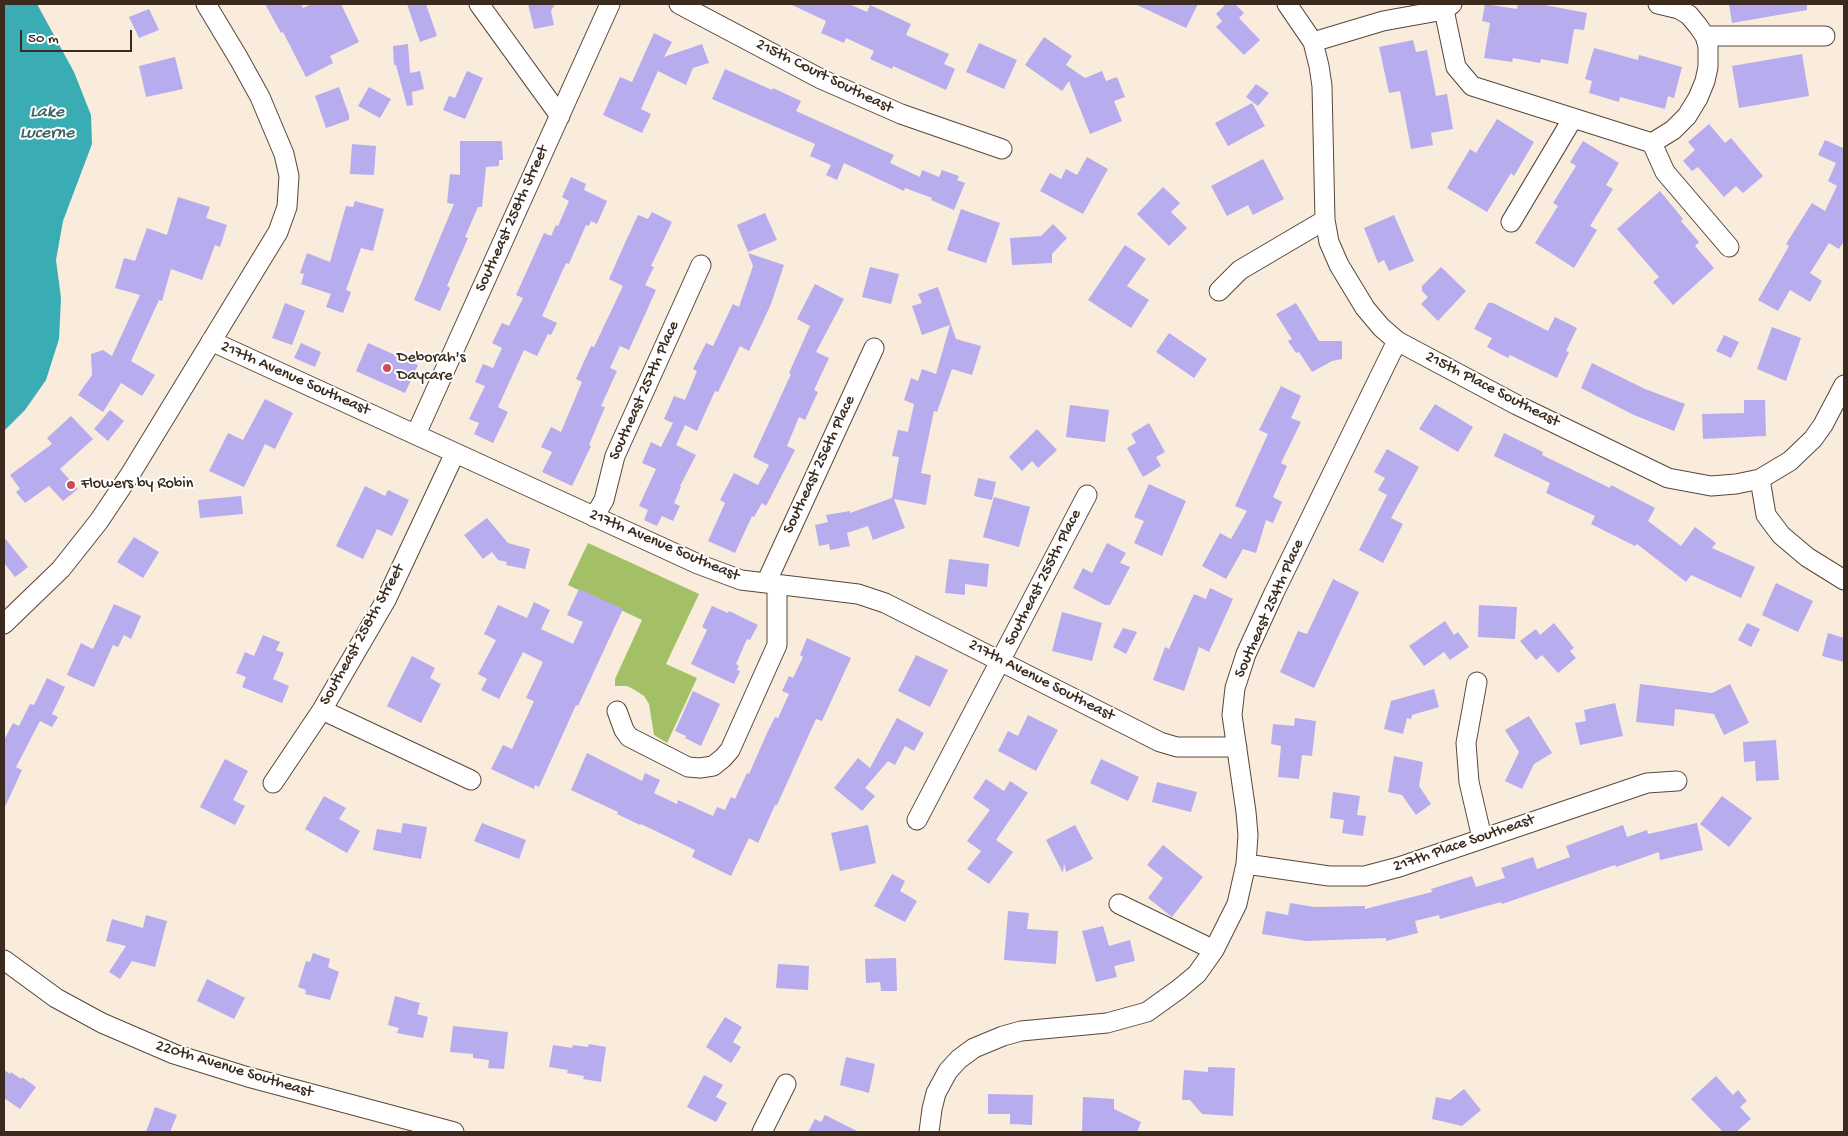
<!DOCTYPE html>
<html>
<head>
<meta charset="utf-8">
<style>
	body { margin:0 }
	#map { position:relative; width:1848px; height:1136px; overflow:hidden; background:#f9ecdc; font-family:"Gochi Hand",sans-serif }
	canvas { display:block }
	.frame { position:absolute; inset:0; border:5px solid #3b2a1e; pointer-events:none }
	.scale { position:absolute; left:20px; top:30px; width:112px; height:22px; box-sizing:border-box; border:2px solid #3b2a1e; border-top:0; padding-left:6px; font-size:15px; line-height:18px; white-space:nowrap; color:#3b2a1e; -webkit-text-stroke:4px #fff; paint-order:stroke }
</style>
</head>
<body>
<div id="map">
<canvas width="1848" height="1136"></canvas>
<div class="frame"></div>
<div class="scale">50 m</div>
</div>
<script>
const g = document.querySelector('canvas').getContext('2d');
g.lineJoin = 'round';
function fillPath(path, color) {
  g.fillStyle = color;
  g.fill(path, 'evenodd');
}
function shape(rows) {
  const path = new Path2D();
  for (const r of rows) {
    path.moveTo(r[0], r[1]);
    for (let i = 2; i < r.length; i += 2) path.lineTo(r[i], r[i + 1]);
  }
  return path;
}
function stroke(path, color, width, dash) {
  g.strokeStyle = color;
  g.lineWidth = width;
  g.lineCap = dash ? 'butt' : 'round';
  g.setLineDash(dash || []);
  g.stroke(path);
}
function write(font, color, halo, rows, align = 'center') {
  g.font = font + ' "Gochi Hand",sans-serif';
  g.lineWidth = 4;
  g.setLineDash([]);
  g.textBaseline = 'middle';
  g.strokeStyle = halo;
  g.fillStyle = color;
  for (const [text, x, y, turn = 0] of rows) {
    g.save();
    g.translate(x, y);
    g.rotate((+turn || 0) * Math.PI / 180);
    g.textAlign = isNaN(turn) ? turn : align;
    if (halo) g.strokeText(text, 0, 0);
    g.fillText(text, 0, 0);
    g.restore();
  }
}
fillPath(shape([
	[588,543,699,594,666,664,697,678,667,743,654,735,649,704,644,696,635,690,627,686,615,686,615,679,642,620,568,585]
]), '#a4c066');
fillPath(shape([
	[4,4,37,4,74,72,91,115,92,144,63,221,56,260,61,298,59,339,46,380,25,410,4,431]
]), '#3aacb4');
fillPath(shape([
	[265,4,301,4,303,8,312,4,341,4,359,42,330,56,333,63,306,77,283,32,281,33],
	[407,4,426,4,437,36,420,42],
	[528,4,555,4,551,11,554,25,534,29],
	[790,4,849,4,867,12,870,5,911,24,906,35,949,54,944,64,955,69,946,90,893,66,892,69,870,59,874,51,846,38,844,43,821,33,826,21],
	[1135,4,1198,4,1186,28],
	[1226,4,1235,4,1244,13,1239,18,1260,40,1244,55,1216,27,1222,21,1216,14],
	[1485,4,1517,9,1518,4,1539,4,1587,13,1584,30,1574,29,1568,64,1541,59,1540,63,1513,58,1512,62,1484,58,1490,23,1482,21],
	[1729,4,1807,4,1807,10,1732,23],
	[149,9,159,30,139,38,129,17],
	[654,33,672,42,664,57,702,44,709,63,693,68,686,85,658,71,641,109,651,114,642,133,603,115,620,77,632,82],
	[1044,37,1072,56,1066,65,1085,78,1102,71,1106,81,1117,77,1125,97,1114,101,1122,121,1090,134,1069,81,1062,91,1025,65],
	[1413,40,1416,52,1427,50,1436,96,1447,94,1453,129,1431,133,1433,145,1411,149,1400,91,1389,93,1379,47],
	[979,43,1017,60,1004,89,966,72],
	[408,44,410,73,420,71,424,89,412,92,413,105,407,106,396,65,394,65,393,46],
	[1594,48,1638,60,1639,55,1682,67,1674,98,1668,96,1665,109,1620,97,1619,102,1589,93,1592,81,1585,79],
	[1802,54,1809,96,1739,108,1732,66],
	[175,57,183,89,146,97,139,66],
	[725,69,772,90,773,88,801,101,796,111,894,155,890,163,920,177,922,170,939,177,942,170,959,176,957,180,965,183,954,210,931,200,932,198,905,188,904,191,844,163,837,180,826,175,831,165,810,156,815,144,712,99],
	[467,71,483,78,465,119,443,110,449,96,455,98],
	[1256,84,1269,93,1258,106,1246,97],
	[339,87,349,115,349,120,326,128,315,96],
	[369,87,391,99,380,118,358,106],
	[1252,103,1265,126,1228,146,1215,123],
	[1497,119,1534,142,1514,176,1511,173,1487,212,1447,188,1470,149,1476,153],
	[1709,124,1725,143,1731,138,1763,176,1743,193,1736,186,1724,197,1698,167,1692,171,1683,161,1695,150,1688,142],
	[1825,140,1843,148,1844,145,1844,241,1839,249,1829,243,1810,273,1822,281,1810,302,1790,290,1778,311,1758,300,1789,246,1786,244,1812,203,1825,211,1837,186,1828,181,1836,163,1818,155],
	[460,141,502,141,503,160,499,160,499,166,486,167,482,207,478,207,465,237,468,238,447,286,450,288,440,311,414,300,454,204,447,203,450,174,460,175],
	[1583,141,1619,163,1606,185,1613,189,1590,226,1597,230,1574,268,1535,243,1558,206,1553,203,1576,166,1570,162],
	[352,144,376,146,374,175,350,174],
	[1087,157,1108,169,1083,214,1040,191,1050,173,1061,179,1066,169,1077,175],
	[1263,159,1284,199,1253,215,1248,205,1227,216,1211,186],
	[571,177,586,184,584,190,607,201,597,224,591,221,589,226,586,225,569,264,566,263,542,316,557,323,551,335,548,334,537,356,524,350,498,407,508,412,493,443,474,434,479,423,469,419,485,386,475,382,483,364,493,368,502,348,492,343,502,323,509,326,523,298,516,295,544,233,551,236,556,225,558,226,569,201,562,197],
	[1163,187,1180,203,1171,212,1187,228,1169,246,1137,214],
	[1660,191,1683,219,1681,221,1699,242,1695,246,1714,268,1673,305,1653,282,1659,277,1617,229],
	[178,197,210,207,206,218,227,225,220,247,215,245,202,280,171,269,162,301,159,300,131,361,155,375,142,396,121,383,103,412,78,395,92,375,91,354,103,350,112,356,140,295,115,288,124,258,135,261,147,228,167,235],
	[355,201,384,209,373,251,361,248,346,290,351,292,343,313,326,307,331,294,301,284,304,274,300,273,307,253,330,262,346,206,353,207],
	[961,209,1000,223,986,263,947,250],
	[652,212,672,222,651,266,654,267,645,285,656,290,629,350,620,346,610,368,617,371,601,406,605,407,589,445,591,446,572,486,542,472,552,452,541,447,551,427,561,432,582,382,576,379,591,346,594,347,623,286,609,279,625,243,638,215,648,219],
	[765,213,777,240,748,252,737,225],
	[1394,215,1414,261,1389,271,1384,260,1378,263,1364,228],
	[1053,224,1067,238,1052,254,1052,263,1012,265,1010,238,1041,236],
	[1125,245,1146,259,1127,286,1149,300,1131,328,1088,300],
	[748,253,784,265,771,304,749,351,740,346,718,392,715,391,697,431,685,425,676,445,696,455,680,486,681,487,674,503,680,506,673,521,662,516,657,526,644,520,648,510,639,506,656,469,642,463,651,442,661,447,673,423,664,419,674,396,685,400,697,371,693,369,706,343,713,346,733,304,739,307,753,266],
	[870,267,899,274,891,304,862,297],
	[1441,267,1466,291,1438,321,1421,304,1428,297,1422,291,1422,286],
	[815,284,844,299,816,352,829,358,814,390,818,392,805,420,799,417,787,446,795,450,766,506,762,503,754,517,752,516,735,553,708,541,725,503,720,500,734,473,758,485,769,465,753,457,791,374,789,373,810,326,797,319],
	[938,287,956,339,981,346,972,375,952,369,937,412,934,411,921,473,931,475,926,505,894,499,905,528,873,540,868,526,847,533,850,546,830,550,829,544,819,546,815,525,828,522,826,515,850,511,850,513,892,498,899,457,892,456,898,430,908,432,914,404,904,400,911,378,918,381,922,369,936,374,950,325,922,335,912,306,922,303,918,294],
	[285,303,305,311,292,345,272,338],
	[1296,303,1319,341,1342,341,1342,359,1332,361,1312,372,1299,352,1296,353,1288,341,1292,339,1276,314],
	[1488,303,1493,303,1548,331,1555,317,1577,328,1566,351,1569,352,1557,378,1510,355,1508,358,1487,347,1492,338,1474,329],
	[1772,327,1801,338,1786,381,1757,369],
	[1169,333,1207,359,1194,378,1156,352],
	[1724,335,1739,342,1731,358,1716,351],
	[301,343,321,352,315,367,294,358],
	[368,343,418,365,405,393,356,371],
	[1592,363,1645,389,1685,404,1674,431,1634,415,1581,388],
	[1281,386,1301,396,1291,418,1301,422,1281,463,1287,466,1273,497,1282,502,1273,523,1266,520,1256,553,1243,549,1226,579,1202,566,1220,533,1231,539,1247,511,1235,506,1268,434,1259,430],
	[265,399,293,413,275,449,265,444,244,487,209,471,228,433,243,440],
	[1744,400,1765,400,1766,436,1703,439,1702,414,1744,413],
	[1435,404,1473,427,1458,452,1419,429],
	[1070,405,1109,410,1105,442,1066,437],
	[110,410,124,421,108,441,94,429],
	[71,416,93,439,60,469,78,489,63,501,49,486,25,503,16,492,20,489,10,475,52,444,47,438],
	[1149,423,1165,452,1156,457,1161,466,1143,477,1127,448,1136,443,1131,434],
	[1037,429,1057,450,1038,468,1032,461,1022,471,1009,457],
	[1504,433,1543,452,1542,455,1610,488,1611,485,1655,508,1648,521,1681,546,1695,527,1716,543,1712,548,1755,567,1741,598,1691,575,1686,582,1637,544,1635,546,1591,524,1595,516,1546,493,1550,483,1494,456],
	[1387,449,1419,467,1391,518,1403,524,1383,563,1359,550,1387,495,1378,490,1385,478,1374,472],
	[978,478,996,482,992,500,974,496],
	[1149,484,1186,501,1162,556,1134,543,1144,521,1134,517],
	[365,486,385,496,388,490,409,500,392,536,377,529,363,559,336,546],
	[241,496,243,514,200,518,198,500],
	[994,497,1030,507,1019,547,983,537],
	[487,518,508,543,530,549,525,569,506,565,507,562,498,560,492,552,483,559,464,535],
	[4,537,28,567,15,577,4,563],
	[134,537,159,552,143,578,117,562],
	[1107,543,1126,553,1120,563,1130,567,1110,605,1105,605,1073,588,1083,568,1092,573],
	[949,559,989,564,987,587,965,584,965,595,945,593],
	[1333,579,1359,592,1314,688,1280,672,1298,631,1307,634],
	[1776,583,1813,601,1798,632,1762,615],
	[1210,588,1233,599,1209,652,1199,647,1184,691,1153,680,1165,647,1169,649,1194,594,1206,599],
	[579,589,623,609,578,706,576,705,539,787,535,785,534,789,491,769,503,745,512,749,534,701,526,698,543,662,523,652,499,699,481,690,487,679,478,674,496,640,484,634,498,605,527,618,534,602,550,610,541,629,573,644,583,622,567,615],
	[114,604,141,616,131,639,124,635,118,647,113,645,94,687,67,675,81,643,93,649],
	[1479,605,1517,607,1515,639,1478,637],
	[712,606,728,613,729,611,758,625,750,640,747,639,736,664,739,666,737,670,740,671,734,684,691,664,707,630,702,627],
	[1062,612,1102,623,1092,661,1052,651],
	[1445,621,1454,635,1458,632,1469,647,1450,660,1444,652,1424,666,1409,646],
	[1554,623,1574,648,1570,651,1576,658,1558,673,1542,655,1536,660,1520,641,1536,629,1540,635],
	[1747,623,1760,629,1751,647,1738,640],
	[1123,628,1137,632,1126,654,1113,647],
	[1828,633,1844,638,1844,662,1822,656],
	[263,635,280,642,276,650,284,653,273,679,289,686,282,703,242,687,246,677,236,673,245,652,254,656],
	[807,638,851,658,822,721,816,719,777,805,775,805,758,843,749,838,731,876,692,857,695,850,641,824,640,825,617,814,618,812,571,790,587,753,642,781,645,773,660,780,654,793,677,804,678,800,713,816,717,807,725,810,731,797,735,799,747,773,749,774,767,733,775,717,778,718,789,694,782,691,789,676,793,678,803,657,800,655],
	[916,655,948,670,930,707,898,691],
	[412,656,435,668,430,678,441,684,421,723,387,706],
	[47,678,65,687,52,714,58,717,52,727,40,721,16,767,22,770,4,809,4,740,13,723,19,726,30,704,34,705],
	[1640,684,1712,693,1730,684,1749,723,1724,735,1714,714,1675,709,1674,726,1636,722],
	[1434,689,1439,707,1412,715,1411,719,1407,718,1403,734,1384,729,1391,701],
	[693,691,720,704,701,746,685,738,686,736,675,731],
	[1615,703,1623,736,1580,745,1575,723,1586,721,1584,710],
	[1028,715,1058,730,1036,771,998,751,1008,731,1018,736],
	[1529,716,1552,753,1534,764,1522,789,1505,781,1519,752,1505,730],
	[897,718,924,733,914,751,905,746,895,765,888,761,865,788,875,796,862,811,834,788,858,758,870,768],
	[1295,718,1316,721,1312,756,1302,755,1299,779,1278,777,1281,746,1271,744,1273,724,1294,726],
	[1776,740,1779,780,1756,781,1755,761,1744,762,1743,742],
	[1394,756,1423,762,1419,786,1431,804,1416,815,1402,795,1388,792],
	[225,759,248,771,233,800,245,806,235,825,200,807],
	[1101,759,1139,777,1128,801,1090,783],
	[986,779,1004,791,1010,781,1028,793,996,840,1013,852,989,884,967,869,981,851,967,841,990,810,973,798],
	[1157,782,1197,792,1191,812,1152,802],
	[1333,792,1360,796,1357,815,1366,816,1363,836,1342,833,1344,820,1330,818],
	[324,796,346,808,339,819,360,831,347,853,305,829],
	[1722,796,1752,818,1729,847,1700,824],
	[403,823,427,827,421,859,373,850,377,829,401,833],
	[482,823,526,840,519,859,474,841],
	[1697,823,1703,850,1660,860,1659,852,1616,867,1615,865,1502,904,1501,902,1440,919,1439,915,1415,921,1418,933,1386,941,1386,938,1306,941,1262,934,1266,911,1288,915,1290,903,1315,907,1365,906,1365,909,1432,892,1431,889,1472,876,1476,887,1505,878,1501,868,1533,857,1537,869,1570,857,1566,846,1623,825,1627,837,1647,830,1648,834],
	[868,825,876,863,840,871,831,833],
	[1075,825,1093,859,1066,872,1064,863,1063,873,1046,840],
	[1163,845,1203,877,1172,917,1148,898,1163,878,1147,865],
	[892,874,905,881,900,891,917,901,905,922,874,906],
	[1008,911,1029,913,1027,929,1058,931,1056,964,1004,960],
	[146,915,167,921,155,967,132,961,120,979,109,972,126,946,106,941,112,919,143,928],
	[1103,926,1109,946,1130,940,1135,961,1114,966,1117,977,1096,982,1082,931],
	[313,953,330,959,328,967,339,972,330,1000,305,994,306,990,298,987,306,961,310,962],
	[896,958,897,991,881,991,880,982,866,983,865,959],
	[778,964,809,966,808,990,776,988],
	[207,979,245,998,234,1019,197,1001],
	[395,996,420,1003,417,1014,428,1017,423,1038,397,1033,399,1028,388,1025],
	[725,1017,742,1027,733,1042,741,1047,731,1063,706,1047],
	[453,1026,508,1032,504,1069,488,1068,489,1060,473,1058,473,1054,450,1052],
	[589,1044,606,1047,601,1082,583,1079,584,1076,567,1073,568,1070,549,1067,553,1045,572,1048,573,1045,588,1047],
	[846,1057,875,1064,869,1093,840,1085],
	[1208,1067,1235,1068,1233,1116,1202,1114,1190,1100,1182,1100,1184,1070,1208,1072],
	[4,1070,10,1074,11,1072,21,1079,22,1077,36,1087,20,1109,4,1098],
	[704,1075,723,1085,716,1097,727,1103,716,1122,687,1107],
	[1716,1076,1733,1095,1738,1090,1747,1101,1740,1107,1751,1119,1736,1132,1723,1132,1691,1099],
	[1464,1089,1481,1110,1462,1126,1432,1119,1436,1097,1450,1100],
	[988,1094,1033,1095,1032,1125,1010,1124,1010,1114,988,1114],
	[1083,1097,1114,1099,1114,1109,1141,1122,1137,1132,1082,1132],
	[155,1107,177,1115,170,1132,146,1132],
	[825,1115,859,1132,808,1132,815,1119,821,1122]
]), '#b7acee');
const minor = shape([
	[479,4,560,116],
	[679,4,821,79,901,114,1002,149],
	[1287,4,1313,42,1319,66,1322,86,1325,220,1329,242,1339,265,1365,308,1381,327,1397,341,1517,405,1668,478,1711,486,1736,484,1760,479,1766,515,1781,535,1807,557,1844,580],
	[1444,10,1456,67,1472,86,1652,143,1665,172,1729,247],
	[1705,36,1825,36],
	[1313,42,1383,21,1444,10,1452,4],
	[1652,143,1673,130,1687,116,1698,98,1705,81,1708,67,1708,46,1705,36,1698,26,1689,15,1679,9,1658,4],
	[1511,222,1573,118],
	[1219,291,1240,270,1325,220],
	[211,341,698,564,741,580,858,594,885,603,1160,742,1177,747,1237,747],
	[416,434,610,4],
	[1760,479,1790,461,1813,439,1823,425,1844,385],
	[594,517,604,500,615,456,701,265],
	[766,583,874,348],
	[4,624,61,569,99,521,131,473,278,232,287,207,289,176,284,154,260,97,239,59,206,4],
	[1477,682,1466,743,1469,782,1482,838],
	[322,710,471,780],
	[617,711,624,730,629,737,688,767,700,768,713,766,723,758,730,750,777,645,777,584],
	[273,783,322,710,386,600,455,453],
	[917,820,1087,495],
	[1246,864,1329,876,1365,876,1399,867,1647,783,1677,781],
	[1119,904,1214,950],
	[4,960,56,998,102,1023,174,1054,248,1077,454,1132],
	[762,1132,786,1084],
	[929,1132,932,1109,936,1093,948,1071,959,1059,974,1048,1003,1036,1021,1031,1107,1023,1147,1012,1179,989,1197,974,1214,950,1237,904,1246,864,1248,835,1246,812,1232,715,1235,688,1246,654,1274,593,1397,341]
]);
stroke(minor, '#58473a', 21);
stroke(minor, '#fff', 19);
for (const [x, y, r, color] of [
	[387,368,5,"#d1495b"],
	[71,485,5,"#d1495b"]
]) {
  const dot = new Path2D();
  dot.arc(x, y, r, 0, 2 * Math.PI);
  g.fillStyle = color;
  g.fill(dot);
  stroke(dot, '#fff', 2);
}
write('16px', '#3b2a1e', '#fff', [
	["215th Court Southeast",824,77,26],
	["Southeast 258th Street",513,219,-66],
	["217th Avenue Southeast",295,379,24],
	["215th Place Southeast",1492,390,27],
	["Southeast 257th Place",645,391,-66],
	["Southeast 256th Place",820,465,-65],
	["217th Avenue Southeast",664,546,23],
	["Southeast 255th Place",1044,578,-63],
	["Southeast 254th Place",1270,609,-66],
	["Southeast 258th Street",363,635,-61],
	["217th Avenue Southeast",1041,681,27],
	["217th Place Southeast",1464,844,-19],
	["220th Avenue Southeast",234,1070,17]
]);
write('16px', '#3b2a1e', '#fff', [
	["Deborah's",397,359],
	["Daycare",397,377],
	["Flowers by Robin",81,485]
], 'left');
write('italic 18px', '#3b6462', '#fff', [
	["Lake",47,113],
	["Lucerne",47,134]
]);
</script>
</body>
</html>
